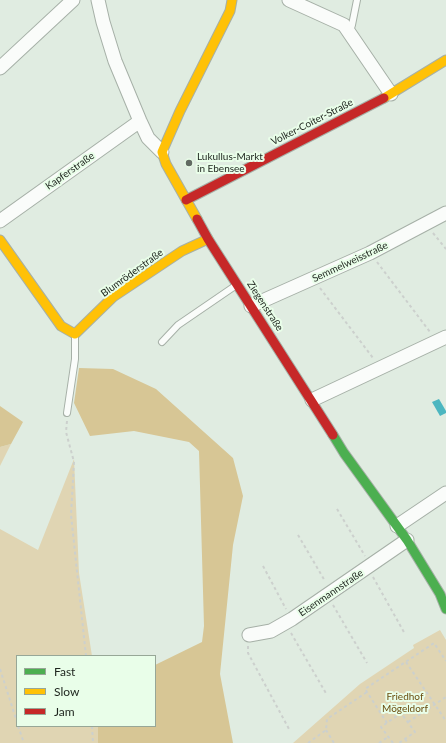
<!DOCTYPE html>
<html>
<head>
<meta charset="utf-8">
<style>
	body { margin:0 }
	#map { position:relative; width:446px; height:743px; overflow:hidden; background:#e0ece1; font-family:Lato,sans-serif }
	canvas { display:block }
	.legend { position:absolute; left:16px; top:655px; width:140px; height:72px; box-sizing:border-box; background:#e9fee9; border:1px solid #97a797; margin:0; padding:5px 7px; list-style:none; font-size:12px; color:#1d241d }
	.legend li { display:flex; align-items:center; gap:8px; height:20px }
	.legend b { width:20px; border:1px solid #97a797 }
</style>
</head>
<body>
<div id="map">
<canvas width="446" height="743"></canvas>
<ul class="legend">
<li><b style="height:5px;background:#4caf50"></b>Fast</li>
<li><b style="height:5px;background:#ffc107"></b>Slow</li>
<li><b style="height:5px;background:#c62828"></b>Jam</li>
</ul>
</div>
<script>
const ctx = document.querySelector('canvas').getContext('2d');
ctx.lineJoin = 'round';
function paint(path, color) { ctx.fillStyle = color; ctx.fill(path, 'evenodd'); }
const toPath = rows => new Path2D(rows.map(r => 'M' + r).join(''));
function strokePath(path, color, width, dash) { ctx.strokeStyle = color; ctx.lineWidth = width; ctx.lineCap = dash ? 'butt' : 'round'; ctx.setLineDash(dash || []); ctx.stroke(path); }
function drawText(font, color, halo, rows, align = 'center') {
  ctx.font = font + ' Lato,sans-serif'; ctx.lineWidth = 4; ctx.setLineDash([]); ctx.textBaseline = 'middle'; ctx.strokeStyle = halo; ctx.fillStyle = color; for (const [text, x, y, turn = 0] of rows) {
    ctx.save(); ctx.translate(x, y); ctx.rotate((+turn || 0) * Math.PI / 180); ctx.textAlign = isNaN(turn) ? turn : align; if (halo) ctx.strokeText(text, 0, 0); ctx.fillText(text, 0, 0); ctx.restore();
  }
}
const green = toPath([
	[11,444,0,466,0,447],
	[74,459,79,573,92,656,17,656,17,726,110,726,115,743,0,743,0,529,38,550],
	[440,630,446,640,446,743,293,743,360,684,414,648,413,645]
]);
const forest = toPath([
	[79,368,113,369,156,389,233,458,243,496,233,545,220,674,233,743,98,743,98,726,155,726,155,665,202,642,204,626,199,451,189,442,134,431,90,436,74,403],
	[0,406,23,422,11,444,0,447]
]);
const water = toPath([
	[439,399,446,411,446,413,440,416,432,402]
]);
const path = toPath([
	[433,233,446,249],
	[377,262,430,332],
	[320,288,373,358],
	[67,421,66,432,74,462,71,515,86,656],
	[337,509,365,556],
	[298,535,325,581],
	[263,566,286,609],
	[373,577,405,634],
	[333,605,367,663],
	[291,633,327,695],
	[248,646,248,653,289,729],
	[406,662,446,721],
	[0,669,17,722],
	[408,722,446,697],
	[387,723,365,689,434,643,446,661],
	[18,726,24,743],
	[92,726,93,743],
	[326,730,334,743],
	[405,739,408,743],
	[308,743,326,730,327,719,367,692],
	[379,743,388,737],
	[393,743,381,727,401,713,415,732,399,743]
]);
const lane = toPath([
	[350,31,352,25,357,0],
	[162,342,178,325,235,286],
	[67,413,75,359,75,335]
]);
const street = toPath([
	[98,0,103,22,115,61,140,121,148,138,162,152],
	[289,0,344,25,391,94],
	[0,68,73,0],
	[0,221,140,121],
	[251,306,370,253,446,213],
	[312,400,446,337],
	[397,526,446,493],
	[249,635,271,631,292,619,407,540]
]);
const fast = toPath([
	[333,435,344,453,407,540,440,594,446,609]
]);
const slow = toPath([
	[384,98,446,60],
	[197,219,166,164,162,152,180,111,230,11,232,0],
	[0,240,61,326,75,334,113,297,182,251,208,239]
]);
const jam = toPath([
	[186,200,384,98],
	[197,219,208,239,333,435]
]);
const markers = [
	[189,163,4,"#616a62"]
];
const streetNames = [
	["Volker-Coiter-Straße",312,122,-27],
	["Kapferstraße",70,171,-35],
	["Semmelweisstraße",350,262,-25],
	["Blumröderstraße",132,273,-36],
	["Ziegenstraße",265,306,57],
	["Eisenmannstraße",331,593,-34]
];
const poiNames = [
	["Lukullus-Markt",197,157],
	["in Ebensee",197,169]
];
const parkNames = [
	["Friedhof",405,697],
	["Mögeldorf",405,709]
];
paint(green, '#e0d5b3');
paint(forest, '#d7c695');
paint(water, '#4cb6c0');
strokePath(lane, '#a6b0a7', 8);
strokePath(street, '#a6b0a7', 15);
strokePath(fast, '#a6b0a7', 11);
strokePath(slow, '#a6b0a7', 11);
strokePath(jam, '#a6b0a7', 11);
strokePath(path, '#ccd0cd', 2, [3, 3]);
strokePath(lane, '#fafcfa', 6);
strokePath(street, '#fafcfa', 13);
strokePath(fast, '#4caf50', 9);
strokePath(slow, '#ffc107', 9);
strokePath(jam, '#c62828', 9);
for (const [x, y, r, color] of markers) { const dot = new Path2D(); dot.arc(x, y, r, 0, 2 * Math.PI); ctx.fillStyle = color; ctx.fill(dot); strokePath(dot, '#e9fee9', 1.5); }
drawText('10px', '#1d241d', '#e9fee9', streetNames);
drawText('10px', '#1d241d', '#e9fee9', poiNames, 'left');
drawText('10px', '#6a4e0f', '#e9fee9', parkNames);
</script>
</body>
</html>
